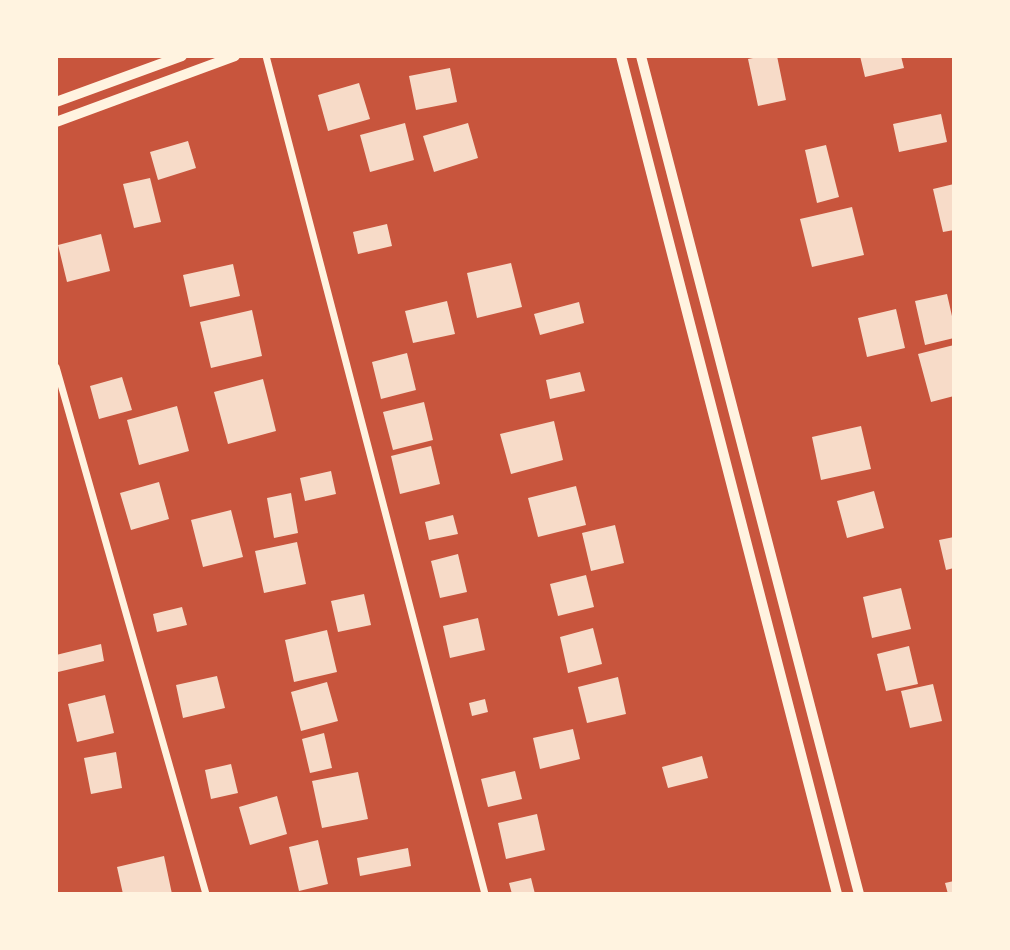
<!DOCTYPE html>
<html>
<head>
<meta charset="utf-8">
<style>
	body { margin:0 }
	#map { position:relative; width:1010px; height:950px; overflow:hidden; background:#c8553d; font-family:"Exo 2",sans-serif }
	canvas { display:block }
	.frame { position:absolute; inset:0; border:58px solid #fff3e0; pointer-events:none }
</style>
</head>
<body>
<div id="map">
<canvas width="1010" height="950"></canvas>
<div class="frame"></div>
</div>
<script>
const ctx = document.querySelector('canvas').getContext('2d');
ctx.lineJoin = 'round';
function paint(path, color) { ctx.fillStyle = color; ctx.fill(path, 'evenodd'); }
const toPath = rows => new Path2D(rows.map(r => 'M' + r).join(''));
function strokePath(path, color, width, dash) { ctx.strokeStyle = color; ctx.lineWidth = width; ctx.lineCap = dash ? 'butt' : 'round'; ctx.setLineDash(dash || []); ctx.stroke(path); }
const building = toPath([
	[763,56,777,56,786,100,758,106,748,59],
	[860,56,901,56,904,68,865,77],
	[450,68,457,102,416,110,409,76],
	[359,83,370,119,328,131,318,95],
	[941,114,947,142,899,152,893,124],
	[405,123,414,160,370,172,360,135],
	[468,123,478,158,434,172,423,136],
	[188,141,196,168,158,180,150,152],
	[826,145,839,197,817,203,805,150],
	[150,178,161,222,134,228,123,184],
	[954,184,954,230,943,232,933,189],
	[852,207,864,255,812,267,800,219],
	[387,224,392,246,358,254,353,232],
	[101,234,110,271,67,282,58,245],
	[511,263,522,307,477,318,467,273],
	[233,264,240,296,190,307,183,275],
	[947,294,954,325,954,338,925,345,915,301],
	[447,301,455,334,413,343,405,311],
	[579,302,584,323,540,335,534,314],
	[896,309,905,348,867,357,858,318],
	[252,310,262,356,211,368,200,322],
	[954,345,954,396,931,402,918,354],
	[407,353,416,390,381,399,372,362],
	[580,372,585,391,550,399,546,380],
	[122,377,132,410,99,419,90,386],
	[263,379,276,431,228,444,214,392],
	[424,402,433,440,393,450,383,412],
	[177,406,189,451,139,465,127,420],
	[554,421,563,460,511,474,500,434],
	[861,426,871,469,821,480,812,437],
	[431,446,440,484,400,494,391,456],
	[331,471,336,494,305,501,300,478],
	[159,482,169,519,131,530,120,493],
	[576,486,586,525,538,537,528,498],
	[874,491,884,528,847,538,837,501],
	[291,493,298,533,274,538,267,498],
	[231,510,243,557,203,567,191,520],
	[453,515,458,534,429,540,425,522],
	[615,525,624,563,591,571,582,533],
	[954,537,954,568,946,570,939,540],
	[297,542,306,584,264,593,255,551],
	[458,554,467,592,440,598,431,561],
	[586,575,594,607,558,616,550,584],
	[901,588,911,629,872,638,863,597],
	[364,594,371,625,338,632,331,601],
	[182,607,187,625,157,632,153,614],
	[478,618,485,650,450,658,443,626],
	[593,628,602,664,568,673,560,637],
	[327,630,337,672,294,682,285,640],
	[101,644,104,661,58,672,56,655],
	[909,646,918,684,886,691,877,654],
	[217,676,225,708,183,718,176,685],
	[618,677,626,714,587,723,578,687],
	[327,682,338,721,301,731,291,692],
	[933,684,942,721,910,728,901,691],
	[105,695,114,733,77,742,68,704],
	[485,699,488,712,472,716,469,703],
	[573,729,580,759,540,769,533,738],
	[324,733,332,768,310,773,302,739],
	[116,752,122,788,91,794,84,758],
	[702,756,708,778,668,788,662,767],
	[231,764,238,793,211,799,205,770],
	[515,771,522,799,488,807,481,779],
	[358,772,368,819,322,828,312,781],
	[277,796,287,834,250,845,239,807],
	[537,814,545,850,506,859,498,823],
	[318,840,328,884,299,891,289,847],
	[408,848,411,866,360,876,357,858],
	[164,856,172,894,123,894,117,867],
	[531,878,535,894,512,894,509,883],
	[954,881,954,894,948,894,945,883]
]);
const minor = toPath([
	[266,56,485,894],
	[56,367,206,894]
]);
const tertiary = toPath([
	[621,56,837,894],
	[641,56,859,894],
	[56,102,182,56],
	[56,122,235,56]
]);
paint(building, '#f7dbc8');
strokePath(minor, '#fff3e0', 7);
strokePath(tertiary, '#fff3e0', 10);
</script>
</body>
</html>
